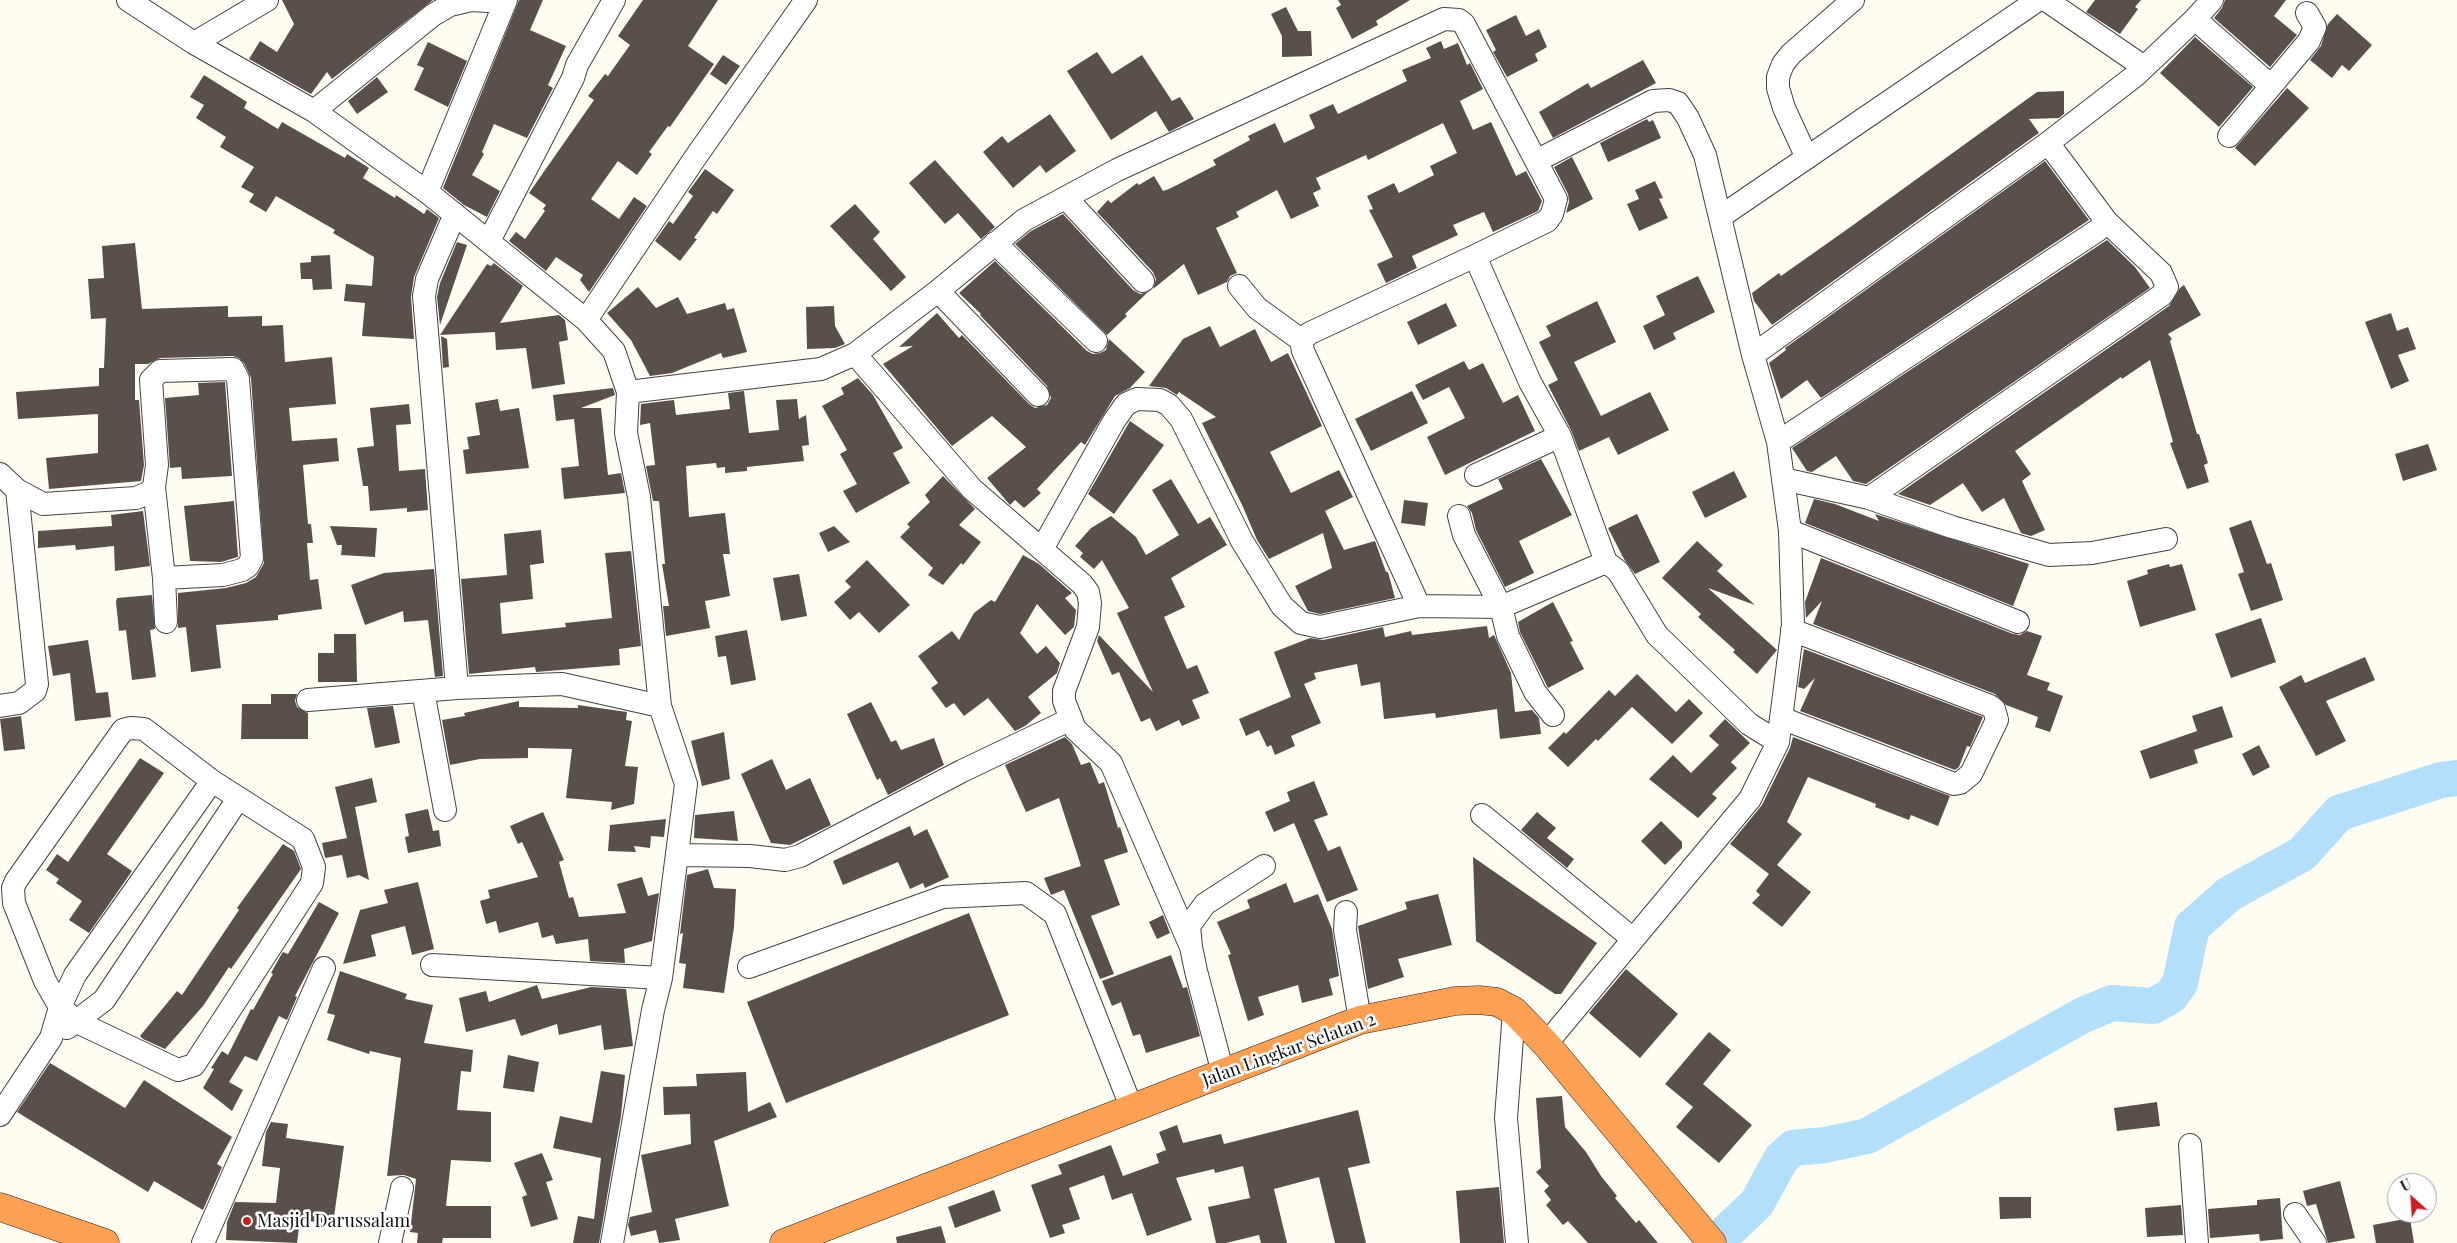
<!DOCTYPE html>
<html>
<head>
<meta charset="utf-8">
<style>
	body { margin:0 }
	#map { position:relative; width:2457px; height:1243px; overflow:hidden; background:#fffcf2; font-family:"Playfair Display",serif }
	canvas { display:block }
	.north { position:absolute; left:2387px; top:1173px; width:50px; height:50px; box-sizing:border-box; background:#fff; border:1px solid #9f9f9f; border-radius:50%; rotate:334deg; font-size:14px; font-weight:700; line-height:20px; text-align:center; color:#0f0f0f }
	.north::after { content:''; display:block; margin:auto; width:18px; height:22px; background:#c91e25; clip-path:polygon(50% 0,100% 100%,50% 72%,0 100%) }
</style>
</head>
<body>
<div id="map">
<canvas width="2457" height="1243"></canvas>
<div class="north">U</div>
</div>
<script>
const ctx = document.querySelector('canvas').getContext('2d');
ctx.lineJoin = 'round';
const toPath = rows => new Path2D(rows.map(r => 'M' + r).join(''));
function strokePath(path, color, width, dash) { ctx.strokeStyle = color; ctx.lineWidth = width; ctx.lineCap = dash ? 'butt' : 'round'; ctx.setLineDash(dash || []); ctx.stroke(path); }
function paint(path, color) { ctx.fillStyle = color; ctx.fill(path, 'evenodd'); }
function drawText(font, color, halo, rows, align = 'center') {
  ctx.font = font + ' "Playfair Display",serif'; ctx.lineWidth = 5; ctx.setLineDash([]); ctx.textBaseline = 'middle'; ctx.strokeStyle = halo; ctx.fillStyle = color; for (const [text, x, y, turn = 0] of rows) {
    ctx.save(); ctx.translate(x, y); ctx.rotate((+turn || 0) * Math.PI / 180); ctx.textAlign = isNaN(turn) ? turn : align; if (halo) ctx.strokeText(text, 0, 0); ctx.fillText(text, 0, 0); ctx.restore();
  }
}
const river = toPath([
	[1715,1243,1757,1203,1781,1159,1793,1148,1825,1145,1867,1136,2083,1015,2112,1003,2153,1006,2171,996,2180,983,2192,927,2229,894,2302,854,2339,813,2441,780,2457,778]
]);
const building = toPath([
	[282,0,433,0,332,79,327,72,311,94,249,59,260,41,277,52,294,24],
	[519,0,543,0,530,30,566,46,548,85,553,88,527,138,494,124,482,152,484,154,472,175,500,191,487,217,464,205,443,188],
	[643,0,718,0,688,46,714,64,670,127,668,126,649,152,652,154,637,175,618,161,591,199,619,219,634,197,647,206,589,292,580,280,583,275,556,257,546,271,509,241,516,232,525,239,545,211,543,209,546,205,529,193,594,100,588,96,605,74,608,76,630,45,618,36],
	[1338,0,1410,0,1376,21,1378,25,1352,39,1336,8,1341,5],
	[2095,0,2141,0,2135,7,2138,9,2120,34,2086,12],
	[2225,0,2286,0,2274,16,2297,35,2270,67,2214,18,2222,8],
	[1286,7,1298,31,1311,31,1312,56,1282,57,1282,36,1271,14],
	[2337,14,2372,45,2349,71,2342,65,2332,78,2310,60,2321,46,2328,24],
	[1516,15,1526,36,1539,29,1547,47,1535,54,1538,61,1507,77,1493,52,1496,50,1486,30],
	[2195,37,2253,87,2219,127,2160,73],
	[1441,41,1444,49,1458,43,1467,65,1470,63,1483,89,1460,101,1473,130,1491,122,1516,176,1526,171,1542,201,1538,211,1493,232,1484,212,1453,225,1458,235,1412,256,1417,268,1386,283,1377,264,1393,257,1369,210,1373,209,1367,196,1394,183,1399,193,1434,175,1430,166,1457,153,1443,123,1368,160,1366,155,1316,178,1321,189,1313,193,1319,206,1291,219,1277,190,1236,212,1239,217,1216,228,1237,273,1230,276,1227,282,1198,295,1184,264,1153,289,1156,279,1153,272,1097,212,1108,200,1111,203,1137,183,1139,185,1154,176,1163,191,1169,189,1216,165,1213,160,1250,140,1248,136,1275,123,1284,143,1315,128,1309,115,1333,104,1338,114,1407,81,1402,70,1431,58,1426,48],
	[428,42,467,61,448,107,414,90,424,68,417,65],
	[1097,52,1112,74,1142,55,1172,101,1180,97,1194,119,1169,132,1156,111,1111,140,1067,71],
	[723,55,740,66,726,85,710,74],
	[1643,60,1656,83,1553,138,1539,112,1588,83,1591,88],
	[204,75,247,102,244,108,278,129,282,122,345,158,347,154,369,168,363,178,395,198,396,195,424,214,427,209,439,218,414,277,411,297,414,339,362,336,365,303,344,301,346,284,372,286,374,257,333,233,335,230,276,196,266,212,249,202,254,194,241,187,254,167,220,147,226,137,196,118,204,105,190,97],
	[377,77,388,92,357,114,348,101],
	[2287,88,2309,108,2255,166,2235,148],
	[2064,91,2064,114,2059,118,2029,119,2039,133,2036,135,1772,325,1754,301,1752,293,1779,273,1781,276,1849,228,2037,92],
	[1050,114,1076,151,1046,173,1040,165,1013,188,983,152,1002,136,1008,143],
	[1647,119,1649,122,1653,120,1661,138,1608,162,1600,143],
	[1572,157,1593,199,1566,213,1569,202,1568,194,1554,167],
	[935,160,995,227,981,239,958,213,945,224,909,183],
	[2045,161,2089,220,1821,398,1807,380,1781,399,1769,363,1786,350,1785,348],
	[705,169,734,190,717,214,713,211,694,238,697,239,680,261,655,241,669,221,673,224,693,196,688,192],
	[1655,181,1663,198,1659,199,1668,218,1639,231,1627,204,1639,199,1635,190],
	[855,204,880,232,873,239,906,277,891,291,830,226],
	[1063,214,1133,290,1140,294,1148,292,1125,314,1127,316,1107,335,1015,244,1031,231],
	[2107,240,2135,267,2150,288,1866,484,1853,481,1836,456,1812,472,1807,471,1792,448],
	[457,242,467,245,440,325,437,297,440,283],
	[135,243,142,309,228,306,228,317,262,316,262,326,283,325,285,362,332,357,336,404,289,408,292,441,337,438,339,461,303,465,308,524,311,524,313,543,307,543,310,580,318,579,322,609,278,615,278,620,216,625,221,668,191,672,186,627,178,628,178,593,226,588,246,583,256,577,264,563,251,378,244,363,239,358,233,356,160,358,148,364,135,364,135,400,139,400,144,465,141,481,49,489,46,458,98,453,98,414,18,419,16,392,99,386,99,368,104,368,106,318,91,319,88,279,104,278,102,246],
	[330,255,332,289,313,290,312,279,301,279,300,263,311,262,311,256],
	[995,261,1087,351,1093,354,1100,353,1106,350,1109,339,1145,372,1130,388,1115,396,1085,445,1081,442,1037,489,1041,493,1024,508,1015,500,1010,505,987,478,1026,447,992,416,952,446,883,364,913,346,899,347,937,313,959,338,962,335,1029,404,1035,408,1047,405,1051,398,1047,386,980,315,981,314,959,293],
	[494,263,523,286,500,323,559,315,565,320,568,340,559,342,565,384,532,389,526,348,496,350,495,332,440,335,487,264,491,266],
	[1698,276,1715,312,1673,333,1676,339,1654,350,1643,326,1665,315,1656,296],
	[2184,285,2201,315,2168,334,2172,339,2170,341,2197,434,2199,434,2208,463,2204,465,2209,482,2187,489,2170,443,2173,442,2150,360,2122,379,2121,377,2015,451,2031,474,2022,481,2045,530,2031,536,2021,533,2004,498,1982,512,1963,483,1930,505,1898,494,2169,306,2180,288],
	[638,287,656,308,678,297,687,314,725,303,727,310,734,308,747,352,723,358,721,353,672,373,650,376,631,340,607,313],
	[1597,301,1616,342,1574,362,1601,416,1650,392,1669,430,1618,455,1609,437,1579,451,1571,430,1548,385,1558,380,1539,342,1551,336,1546,326],
	[1446,303,1457,326,1418,345,1407,322],
	[834,306,835,326,845,344,835,348,807,349,806,307],
	[2391,313,2397,331,2408,327,2416,349,2398,355,2409,381,2391,389,2365,322],
	[1210,326,1220,347,1255,329,1271,362,1288,353,1322,426,1270,452,1291,493,1339,470,1353,497,1325,511,1344,550,1375,541,1386,572,1388,572,1395,598,1320,614,1308,611,1295,586,1332,568,1323,533,1269,559,1257,540,1243,507,1202,423,1216,417,1179,392,1177,395,1166,388,1149,386,1183,339],
	[441,336,447,339,449,367,443,368],
	[1464,361,1469,370,1483,363,1503,403,1518,395,1535,431,1445,475,1427,437,1465,418,1449,387,1423,400,1415,385],
	[858,378,873,395,903,448,893,453,910,483,856,513,843,491,857,484,840,454,847,450,822,406,844,394,841,388],
	[225,382,232,476,182,479,181,467,170,468,165,398,199,395,198,383],
	[613,388,615,395,581,408,601,408,608,475,621,473,625,493,564,499,561,468,579,466,574,419,556,421,553,395],
	[744,391,749,433,779,430,776,400,797,399,799,419,806,415,809,445,802,446,804,461,747,467,747,471,725,473,725,467,717,468,716,463,686,466,689,517,725,513,730,554,723,554,730,596,705,601,710,628,666,636,663,606,669,606,662,564,665,564,659,501,653,501,646,466,655,465,650,423,640,425,641,404,674,400,676,415,730,409,728,393],
	[1412,391,1428,423,1371,451,1355,419],
	[498,399,500,411,519,408,529,468,466,474,463,450,469,449,467,437,480,435,475,403],
	[409,404,411,424,396,425,399,471,425,469,428,510,407,512,407,508,370,511,368,486,363,486,357,448,374,446,370,408],
	[1130,421,1164,445,1114,514,1088,494],
	[2428,444,2437,470,2403,481,2395,454],
	[1541,459,1572,515,1519,541,1534,573,1505,587,1476,530,1472,513,1467,506,1503,489,1498,479],
	[1734,471,1747,497,1705,518,1692,492],
	[943,476,975,509,959,525,981,542,963,565,961,563,943,585,928,575,933,568,900,537,910,527,907,524,930,502,925,495],
	[1171,479,1198,524,1210,517,1227,545,1171,578,1185,607,1164,617,1187,669,1197,665,1209,693,1192,700,1200,718,1182,726,1179,720,1156,731,1150,718,1141,722,1119,672,1112,675,1097,641,1099,635,1153,692,1117,613,1129,608,1102,560,1094,569,1080,557,1083,553,1075,546,1091,528,1111,516,1136,537,1146,555,1179,535,1152,490],
	[1814,499,1835,504,1879,521,1875,514,2029,564,2013,606,1805,523],
	[1404,500,1428,503,1425,526,1401,523],
	[234,501,238,557,221,562,190,561,184,506],
	[143,511,150,566,115,571,114,546,76,550,75,545,38,548,38,531,112,526,111,515],
	[1637,514,1660,562,1635,574,1624,559,1608,528],
	[2251,520,2267,564,2271,563,2283,600,2251,611,2238,574,2244,572,2229,528],
	[330,526,377,528,375,557,341,555,342,545,337,545],
	[834,526,850,542,828,552,819,533],
	[541,530,544,563,530,565,533,599,500,603,502,634,566,627,565,623,612,618,605,553,631,551,641,646,619,649,620,665,536,672,535,667,469,674,461,579,507,575,504,534],
	[1697,541,1723,565,1717,571,1755,605,1708,588,1777,650,1757,674,1733,652,1735,650,1698,617,1701,614,1662,578],
	[1023,555,1039,564,1072,593,1065,598,1076,610,1074,627,1065,635,1037,604,1020,633,1037,654,1046,646,1060,663,1057,673,1028,697,1041,713,1025,726,1015,731,988,698,964,716,954,703,946,708,931,688,938,683,918,656,952,631,959,640,974,613,991,600,995,602],
	[1821,558,2013,634,2020,635,2027,631,2042,636,2027,675,2050,683,2047,690,2063,696,2050,732,2035,727,2038,717,2006,705,1995,694,1813,624,1822,601,1806,618,1805,602],
	[867,560,910,605,879,633,859,612,850,620,834,602,851,587,845,581],
	[2169,564,2170,567,2182,564,2196,610,2140,627,2127,581,2148,574,2147,570],
	[434,569,443,676,435,677,428,620,404,622,403,611,365,625,351,585,384,573],
	[799,574,807,616,781,621,773,578],
	[152,595,155,629,150,630,156,677,132,680,126,630,119,631,116,602,117,598],
	[1553,602,1573,641,1570,642,1584,669,1548,688,1520,632,1518,622],
	[2261,618,2276,662,2231,678,2215,634],
	[1487,626,1489,638,1494,635,1511,673,1515,712,1532,710,1539,718,1541,734,1500,739,1497,709,1436,718,1435,713,1384,719,1380,682,1361,686,1357,664,1314,673,1316,679,1304,684,1321,723,1291,736,1295,746,1275,755,1271,745,1267,747,1259,730,1246,736,1239,719,1291,697,1274,652,1310,638,1323,640,1383,627,1385,637,1411,631,1412,635],
	[747,630,756,680,731,685,726,656,718,657,715,636],
	[334,634,356,634,357,682,318,682,318,653,334,653],
	[88,640,96,693,108,692,111,717,75,721,70,673,53,676,48,646],
	[1804,649,1983,717,1970,747,1967,746,1959,767,1955,770,1800,711,1815,678,1804,689,1798,687],
	[2365,657,2375,680,2326,701,2346,741,2316,756,2279,687,2301,675,2305,683],
	[1637,674,1676,712,1689,699,1703,713,1672,744,1632,707,1598,741,1596,739,1568,767,1548,748,1564,732,1566,734,1609,690,1615,696],
	[271,694,297,694,295,701,297,707,308,713,308,739,241,739,242,704,271,704],
	[519,701,519,707,578,708,578,705,627,712,626,720,632,721,625,766,638,767,634,804,611,810,612,802,566,798,572,749,528,748,528,758,480,759,450,765,442,720,465,716,464,713],
	[871,702,891,742,896,740,901,750,934,738,944,765,888,795,880,778,877,780,847,714],
	[393,706,400,743,375,748,367,708],
	[2222,706,2233,737,2194,750,2198,763,2150,779,2140,751,2197,731,2192,716],
	[21,716,25,749,4,751,0,719],
	[1725,719,1750,743,1731,762,1737,768,1712,794,1717,798,1698,818,1649,779,1673,755,1691,773,1719,745,1709,736],
	[724,732,730,779,702,786,691,741],
	[1065,737,1072,744,1081,765,1090,762,1099,784,1104,782,1118,828,1120,827,1128,852,1104,860,1120,905,1091,916,1114,974,1100,979,1064,890,1051,895,1044,878,1081,866,1059,798,1026,812,1005,765],
	[1793,737,1950,796,1938,826,1911,815,1909,820,1875,807,1876,804,1808,777,1787,822,1802,834,1777,865,1811,892,1782,927,1752,903,1760,895,1756,891,1769,874,1730,844,1762,805,1790,748],
	[2259,745,2270,767,2253,776,2242,754],
	[140,758,164,773,107,854,132,871,89,933,69,920,82,901,56,883,59,879,46,870,57,854,68,862],
	[772,759,786,790,810,778,831,825,790,845,771,843,741,774],
	[372,778,377,802,355,807,369,880,359,875,347,878,342,855,325,858,322,843,347,838,335,787],
	[1314,781,1328,815,1314,820,1328,851,1340,846,1358,890,1327,902,1294,823,1274,832,1265,812,1290,801,1287,792],
	[428,809,433,831,439,830,441,846,408,853,405,837,409,836,405,814],
	[734,811,738,841,694,838,695,815],
	[543,812,564,860,559,862,569,898,573,897,579,917,626,913,617,884,642,877,648,896,659,893,652,941,624,949,625,963,590,961,588,939,556,944,553,935,542,938,538,922,499,933,496,921,486,924,480,901,490,898,488,890,538,877,522,842,518,844,510,826],
	[1537,812,1556,828,1547,838,1574,859,1567,868,1521,830],
	[666,819,664,837,651,836,650,848,634,846,636,852,608,851,610,825],
	[1661,821,1682,842,1682,848,1665,865,1641,841],
	[910,826,914,836,927,829,949,877,925,888,923,883,910,889,898,862,843,885,833,861],
	[283,844,294,851,301,869,231,969,229,967,203,1006,165,1049,143,1039,140,1036,177,991,182,995,239,910,237,908],
	[1473,857,1597,943,1561,994,1555,994,1476,941],
	[708,869,714,888,736,889,734,927,724,993,683,988,686,964,679,963,683,933,680,934,687,875],
	[418,882,434,949,412,955,405,926,371,935,376,956,343,964,360,910,388,903,384,890],
	[1286,883,1294,903,1318,894,1332,929,1339,976,1329,979,1333,995,1302,1003,1298,985,1258,997,1264,1015,1248,1021,1228,955,1231,954,1217,922,1250,908,1247,900],
	[1438,894,1452,945,1398,959,1404,977,1368,989,1358,926,1407,909,1405,902],
	[319,902,339,913,295,996,297,997,287,1020,279,1016,257,1061,245,1056,229,1082,243,1090,232,1111,203,1088,214,1069,211,1068,222,1051,228,1055,251,1009,253,1010,273,974,271,973,281,955,283,952,288,954],
	[969,913,1009,1015,786,1103,747,1002],
	[1163,915,1170,933,1157,939,1149,922],
	[1171,955,1183,988,1187,987,1200,1036,1146,1053,1140,1034,1133,1036,1121,1002,1112,1006,1102,981],
	[1626,969,1678,1014,1640,1058,1589,1013],
	[340,971,407,994,405,999,433,1005,424,1043,473,1050,471,1072,461,1071,457,1110,491,1112,491,1162,451,1160,446,1206,491,1206,491,1238,443,1238,442,1243,417,1243,418,1233,410,1232,416,1179,404,1175,387,1176,401,1058,370,1051,369,1054,327,1040,335,1015,327,1013],
	[537,985,542,999,591,987,626,989,633,1046,604,1050,601,1025,559,1035,557,1024,521,1036,515,1019,466,1032,459,998,486,991,489,1002],
	[1709,1032,1731,1050,1703,1084,1752,1125,1719,1163,1676,1127,1693,1107,1665,1084],
	[508,1055,539,1062,534,1092,503,1088],
	[50,1063,125,1108,144,1080,232,1137,217,1164,222,1167,203,1210,154,1181,148,1192,17,1112],
	[601,1071,625,1075,621,1116,599,1243,573,1243,578,1216,594,1219,601,1158,553,1148,560,1116,592,1123],
	[746,1072,748,1112,770,1102,777,1117,714,1141,729,1206,675,1219,680,1240,659,1243,656,1230,631,1236,628,1225,630,1217,652,1212,641,1155,691,1144,690,1114,664,1115,663,1087,697,1086,696,1074],
	[1562,1096,1565,1127,1586,1152,1601,1176,1617,1196,1615,1198,1636,1223,1639,1220,1658,1243,1588,1243,1568,1221,1563,1225,1546,1205,1551,1200,1544,1191,1549,1186,1536,1172,1541,1168,1536,1098],
	[2157,1102,2160,1126,2117,1131,2114,1108],
	[1358,1110,1370,1163,1348,1168,1366,1243,1335,1243,1319,1177,1274,1189,1287,1243,1261,1243,1259,1235,1226,1243,1216,1243,1208,1207,1250,1198,1243,1166,1215,1173,1214,1169,1176,1178,1192,1220,1147,1236,1132,1193,1112,1200,1104,1175,1069,1188,1080,1219,1062,1225,1065,1233,1050,1238,1031,1185,1062,1174,1058,1165,1111,1145,1123,1176,1159,1163,1156,1154,1166,1150,1159,1132,1177,1125,1183,1143,1221,1134,1224,1144],
	[271,1122,288,1124,286,1138,344,1146,333,1224,300,1220,297,1243,226,1240,227,1222,235,1202,276,1203,280,1168,262,1166,266,1132],
	[542,1153,553,1180,546,1182,558,1219,531,1227,522,1197,527,1195,514,1163],
	[2340,1181,2355,1238,2328,1243,2316,1204,2307,1206,2303,1191],
	[1499,1187,1504,1243,1460,1243,1456,1191],
	[994,1190,1001,1211,955,1228,948,1207],
	[1999,1197,2031,1197,2031,1218,2000,1219],
	[2280,1198,2283,1239,2260,1241,2259,1234,2210,1238,2208,1209,2257,1205,2257,1200],
	[2181,1205,2183,1235,2147,1237,2145,1208],
	[2410,1218,2414,1243,2376,1243,2373,1225],
	[941,1226,946,1243,897,1243,896,1237]
]);
const minor = toPath([
	[128,0,194,43,314,111,427,192,586,320,614,351,628,392,626,433,639,497,660,706,686,784,661,978,653,1010,612,1243],
	[2046,0,2144,67],
	[2195,19,2271,86],
	[194,43,267,0],
	[314,111,433,15,450,5,471,0,505,2],
	[2229,136,2309,41,2315,27,2307,13],
	[2048,143,2107,222],
	[1807,158,1784,108,1778,88,1778,77,1783,64,1791,54,1853,0],
	[1536,161,1653,101,1669,100,1678,103,1688,118,1705,155,1753,355],
	[427,192,506,0],
	[1066,198,1143,281],
	[455,214,427,279,424,296,457,688],
	[1720,217,2038,0],
	[489,241,573,78,577,65,614,0],
	[995,243,1096,341],
	[1475,256,1530,382,1560,436,1476,475],
	[1239,286,1257,308,1301,340],
	[938,291,1038,395],
	[586,320,695,158,806,0],
	[855,354,972,489,1082,584,1088,592,1090,603,1088,627,1064,691,1064,701,1075,729,1111,763,1191,947],
	[628,392,821,369,855,354,938,291,1024,220,1117,170,1444,19,1459,20,1464,24,1556,199,1552,214,1547,221,1475,256,1310,333,1301,340,1303,351,1419,606,1501,607,1606,562,1618,571,1657,635,1749,724,1778,742],
	[1560,436,1606,562],
	[1778,442,2098,230,2107,222,2161,273,2167,287,2162,295,1869,498,1783,479],
	[0,474,17,490,43,504,136,498,148,493,154,487],
	[1869,498,1952,527,2049,555,2092,553,2166,539],
	[1459,516,1464,535,1501,607,1508,636,1535,692,1553,715],
	[1790,531,2018,622],
	[1042,549,1114,421,1126,404,1137,399,1160,400,1169,405,1181,419,1242,541,1282,606,1301,623,1320,627,1419,606],
	[164,578,223,575,242,570,248,566,252,558,238,379,233,369,160,371,151,380,157,465,154,487,164,578,166,622],
	[423,691,445,810],
	[308,700,457,688,562,684,660,706],
	[0,706,19,703,35,691,37,684,17,490],
	[1781,718,1954,784,1960,783,1971,774,1997,720,1994,709,1990,706,1792,630],
	[131,728,144,729,212,781,303,839,314,867,312,883,194,1065,178,1070,77,1022,60,1007,45,981,14,903,13,888,16,881,123,730,131,728],
	[1482,815,1633,939],
	[677,855,750,856,785,860,800,856,962,771,1071,719],
	[1346,912,1345,930,1360,1020],
	[432,965,661,978],
	[749,967,943,897,1026,893,1055,914,1132,1109],
	[1514,1011,1506,1118,1517,1243],
	[67,1028,104,1000,238,799],
	[1546,1044,1750,799,1778,742,1793,625,1790,531,1778,442,1753,355,2048,143,2136,75,2195,19,2212,0],
	[1223,1073,1196,971,1191,947,1189,926,1205,904,1264,866],
	[0,1115,51,1038,60,1007,75,975,212,781],
	[2190,1145,2197,1243],
	[2295,1214,2315,1243],
	[203,1243,324,968],
	[390,1243,402,1188]
]);
const highway = toPath([
	[0,1207,105,1243],
	[784,1243,1360,1020,1455,1001,1479,1000,1497,1002,1514,1011,1546,1044,1712,1243]
]);
const markers = [
	[247,1221,5,"#c91e25"]
];
const streetNames = [
	["Jalan Lingkar Selatan 2",1289,1050,-20]
];
const poiNames = [
	["Masjid Darussalam",257,1221]
];
strokePath(river, '#b3dffa', 36);
paint(building, '#59504b');
strokePath(minor, '#424242', 24);
strokePath(highway, '#202020', 29);
strokePath(minor, '#fff', 22);
strokePath(highway, '#fca153', 28);
for (const [x, y, r, color] of markers) { const dot = new Path2D(); dot.arc(x, y, r, 0, 2 * Math.PI); ctx.fillStyle = color; ctx.fill(dot); strokePath(dot, '#fff', 2); }
drawText('18px', '#0f0f0f', '#fff', streetNames);
drawText('18px', '#0f0f0f', '#fff', poiNames, 'left');
</script>
</body>
</html>
